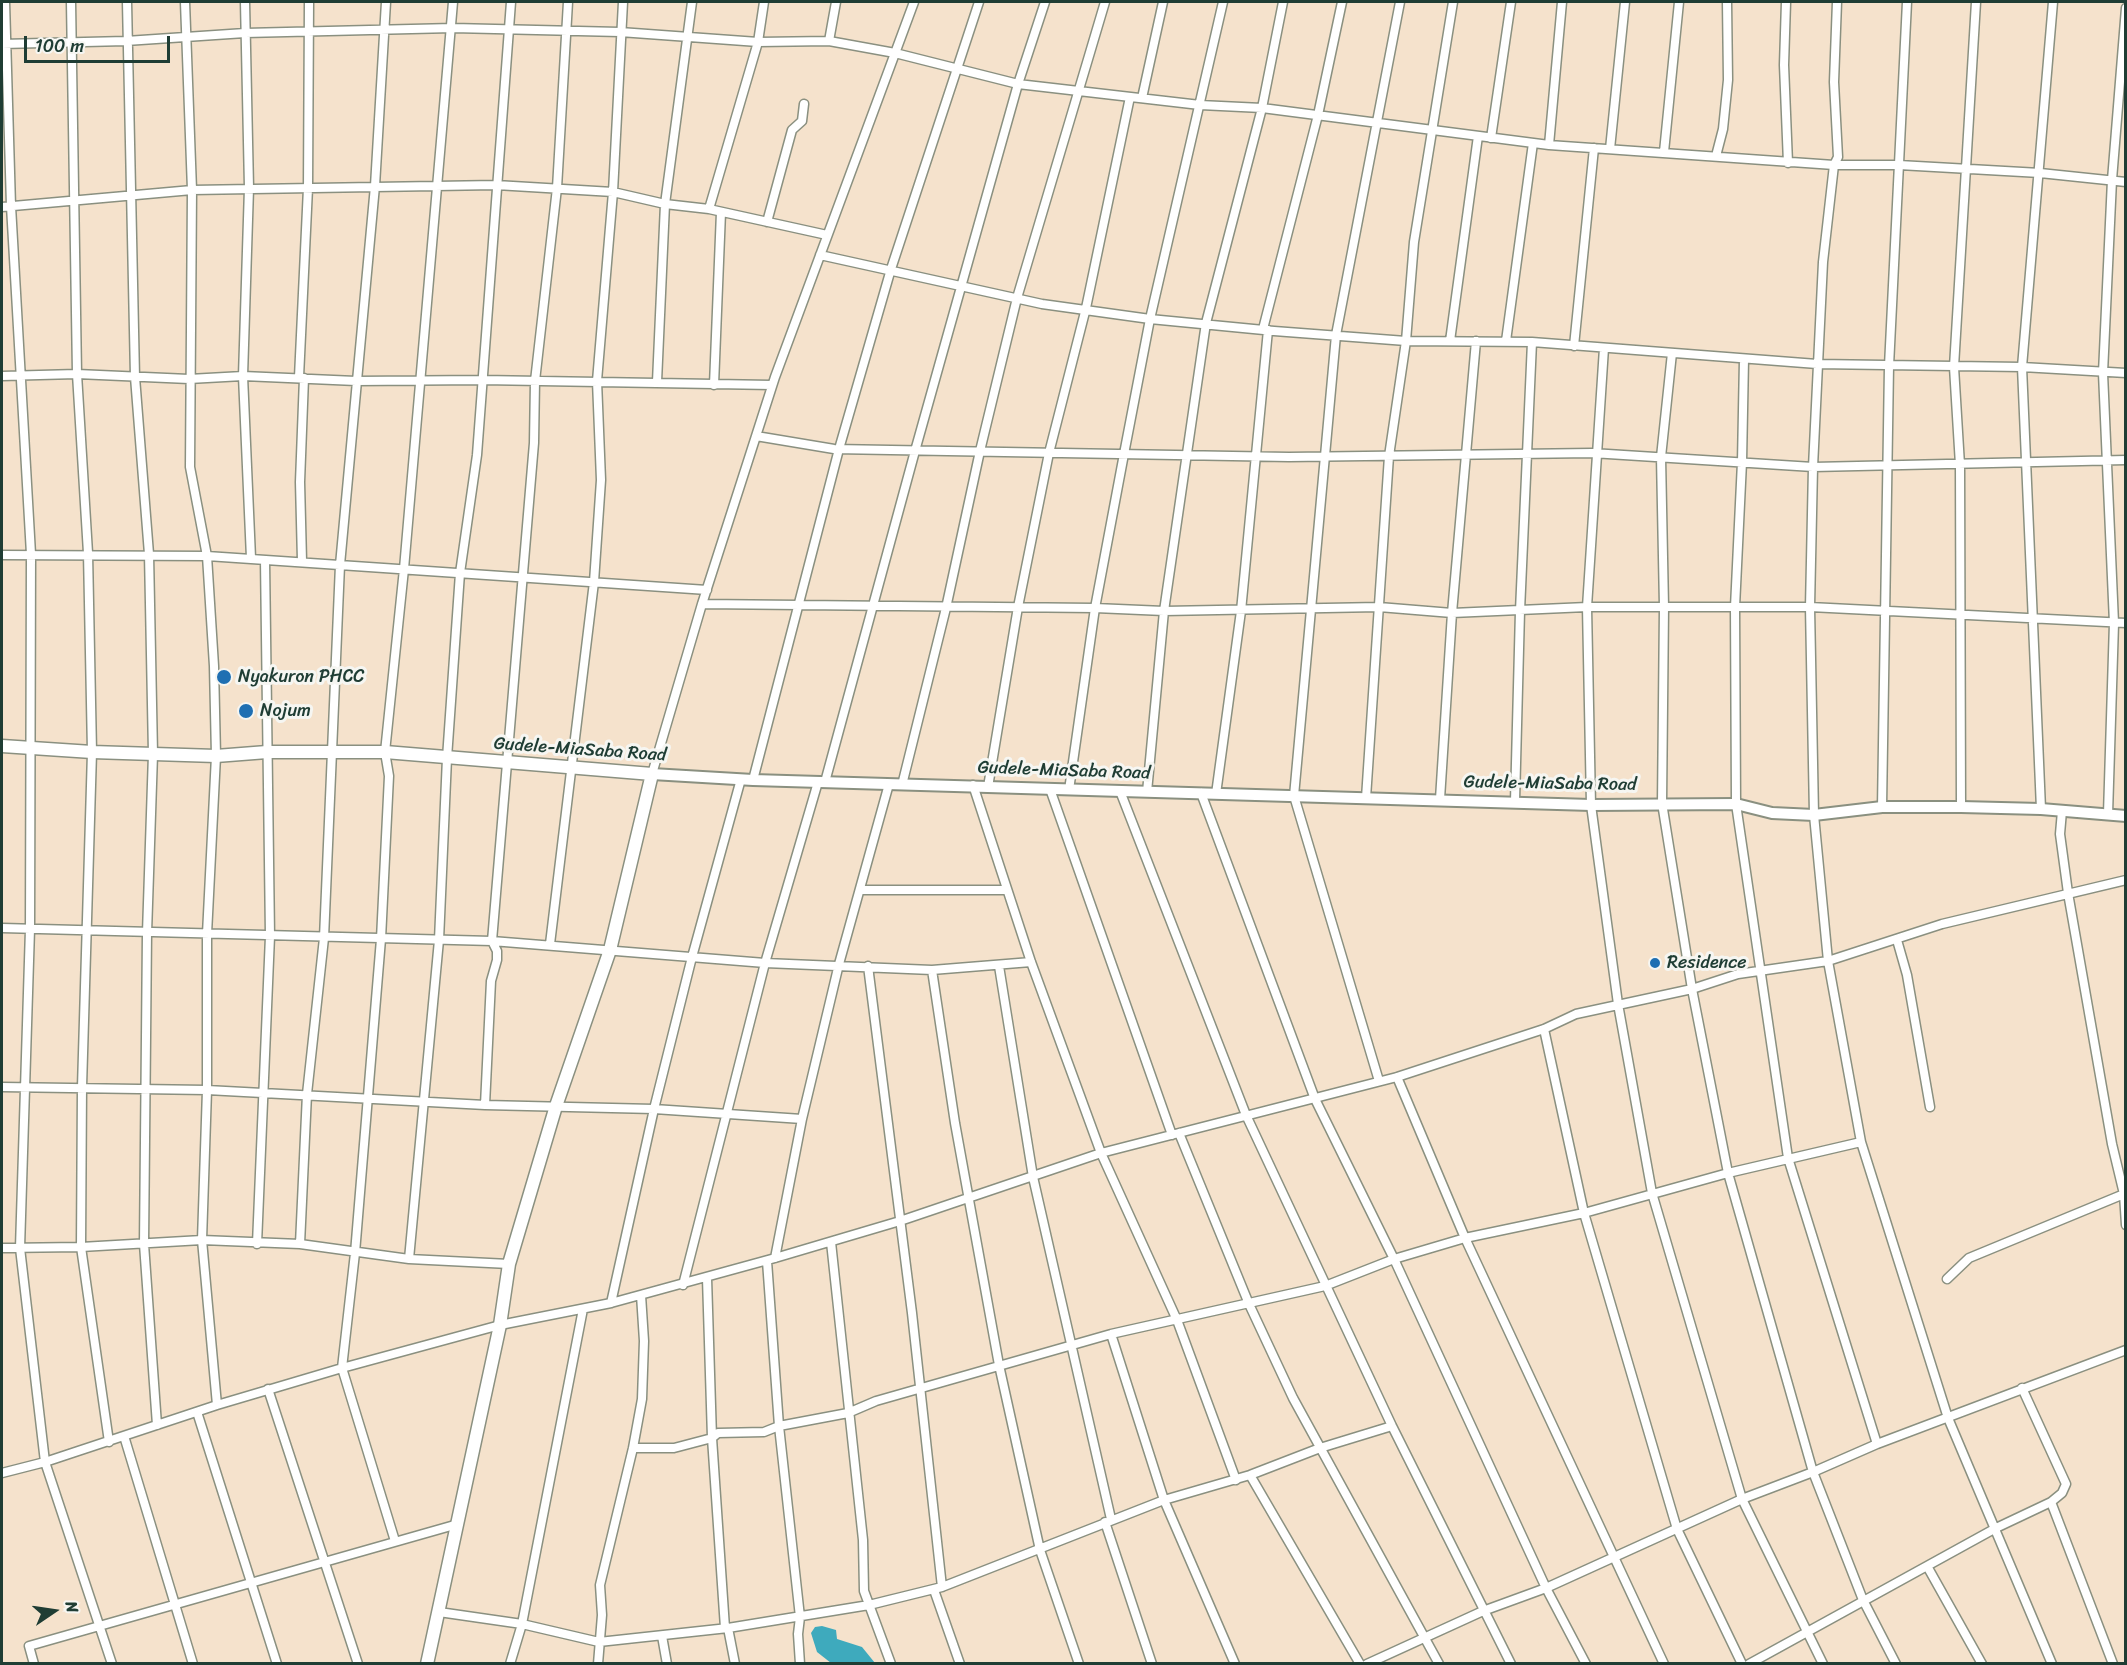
<!DOCTYPE html>
<html>
<head>
<meta charset="utf-8">
<style>
	body { margin:0 }
	#map { position:relative; width:2127px; height:1665px; overflow:hidden; background:#f5e2cc; font-family:Sriracha,sans-serif }
	canvas { display:block }
	.frame { position:absolute; inset:0; border:3px solid #1f3d34; pointer-events:none }
	.north { position:absolute; left:24px; top:1581px; width:60px; height:60px; -webkit-text-stroke:4px #f6f6f2; paint-order:stroke; rotate:77deg; font-size:16px; font-weight:700; line-height:24px; text-align:center; color:#1f3d34 }
	.north::after { content:''; display:block; margin:auto; width:21px; height:27px; background:#1f3d34; clip-path:polygon(50% 0,100% 100%,50% 72%,0 100%) }
	.scale { position:absolute; left:24px; top:36px; width:146px; height:27px; box-sizing:border-box; border:3px solid #1f3d34; border-top:0; padding-left:8px; font-size:18px; line-height:21px; white-space:nowrap; color:#1f3d34; -webkit-text-stroke:4px #f6f6f2; paint-order:stroke }
</style>
</head>
<body>
<div id="map">
<canvas width="2127" height="1665"></canvas>
<div class="frame"></div>
<div class="north">N</div>
<div class="scale">100 m</div>
</div>
<script>
const ctx = document.querySelector('canvas').getContext('2d');
ctx.lineJoin = 'round';
function paint(path, color) { ctx.fillStyle = color; ctx.fill(path, 'evenodd'); }
const toPath = rows => new Path2D(rows.map(r => 'M' + r).join(''));
function strokePath(path, color, width, dash) { ctx.strokeStyle = color; ctx.lineWidth = width; ctx.lineCap = dash ? 'butt' : 'round'; ctx.setLineDash(dash || []); ctx.stroke(path); }
function drawText(font, color, halo, rows, align = 'center') {
  ctx.font = font + ' Sriracha,sans-serif'; ctx.lineWidth = 6; ctx.setLineDash([]); ctx.textBaseline = 'middle'; ctx.strokeStyle = halo; ctx.fillStyle = color; for (const [text, x, y, turn = 0] of rows) {
    ctx.save(); ctx.translate(x, y); ctx.rotate((+turn || 0) * Math.PI / 180); ctx.textAlign = isNaN(turn) ? turn : align; if (halo) ctx.strokeText(text, 0, 0); ctx.fillText(text, 0, 0); ctx.restore();
  }
}
const water = toPath([
	[822,1626,836,1630,837,1639,862,1647,875,1663,831,1663,817,1652,811,1633,815,1627]
]);
const minor = toPath([
	[5,2,11,206,31,554,30,929,20,1248,45,1462,112,1664],
	[71,2,77,374,88,553,92,752,82,1087,81,1247,109,1442],
	[127,2,135,377,149,554,153,754,147,933,144,1244,157,1425],
	[185,2,192,190,190,467,207,556,214,666,216,756,207,934,207,1090,202,1240,217,1405],
	[245,2,249,188,243,376,251,558],
	[1786,2,1784,65,1788,163],
	[1837,2,1834,82,1838,157,1834,165,1823,262,1813,467,1810,607,1814,815,1828,961,1861,1142,1948,1418,2052,1664],
	[829,41,836,2],
	[2,44,126,41,245,33,453,28,620,32,758,42,829,41,895,53,1018,84,1200,105,1262,108,1283,2],
	[1142,98,1163,2],
	[1491,138,1511,2],
	[1549,145,1562,2],
	[1610,149,1625,2],
	[1664,152,1679,2],
	[1716,156,1723,129,1728,80,1727,2],
	[2,207,192,190,496,185,613,192,665,204,709,209,827,235],
	[709,209,758,42,764,2],
	[767,222,792,130,802,121,804,104],
	[820,255,1042,304,1150,319,1274,331,1406,341,1532,342,1817,364,2022,367,2126,373],
	[1263,329,1318,115,1342,2],
	[1450,341,1478,136],
	[1506,341,1533,143],
	[1574,346,1594,148],
	[1604,348,1587,607,1591,805,1618,1004,1652,1193,1742,1499,1823,1664],
	[1672,353,1661,457,1664,607,1662,803,1692,989,1728,1173,1813,1472,1863,1600,1896,1664],
	[1744,359,1742,462,1735,607,1736,804,1788,1158,1877,1444,2126,1350],
	[2,376,77,374,189,379,243,376,356,381,483,380,772,385],
	[299,377,308,188,309,2],
	[657,382,665,204,692,2],
	[714,385,721,212],
	[756,436,834,449,1289,457,1592,453,1813,467,2126,460],
	[2,555,207,556,707,590],
	[302,561,300,482,304,378],
	[702,604,1095,608,1164,611,1379,607,1452,613,1587,607,1810,607,2126,623],
	[652,774,702,604,775,377,914,2],
	[753,780,839,449,891,269,979,2],
	[825,782,915,451,1018,84,1045,2],
	[902,785,946,608,980,451,1017,298,1105,2],
	[973,785,1031,962,1101,1153,1177,1320,1236,1480],
	[988,787,1018,607,1049,453,1086,308,1130,97],
	[1050,789,1172,1135],
	[1069,790,1095,608,1124,454,1150,319,1223,2],
	[1120,791,1246,1115,1392,1426,1511,1664],
	[1147,792,1164,611,1206,323,1262,108,1549,145,1834,165,1899,165,2040,173,2126,182],
	[1201,793,1315,1099,1394,1259,1546,1588,1586,1664],
	[1216,794,1241,611,1268,330],
	[1366,798,1389,456,1406,341,1414,242,1453,2],
	[1440,799,1452,613,1476,341],
	[1515,801,1520,611,1532,342],
	[1882,807,1889,366,1907,2],
	[1961,807,1960,465,1954,367,1976,2],
	[2041,809,2022,367,2053,2],
	[2062,811,2060,834,2068,893,2112,1144,2124,1194,2126,1225],
	[2108,814,2114,623,2103,373,2112,180,2126,8],
	[860,890,1007,890],
	[2,928,492,941,765,963,932,970,1031,962],
	[1897,940,1907,975,1930,1107],
	[550,944,594,582,601,480,597,381,613,192,623,2],
	[868,966,912,1313,942,1587],
	[999,966,1033,1177,1111,1519],
	[932,970,955,1123,999,1365,1040,1550,1079,1664],
	[1544,1029,1584,1213,1677,1529,1742,1664],
	[1397,1077,1465,1238,1664,1664],
	[1379,1081,1294,796,1336,335,1400,2],
	[2,1087,207,1090,485,1105,654,1109,802,1119],
	[485,1105,491,981,497,960,497,951,492,941,534,443,535,381,557,188,568,2],
	[1179,1133,1249,1304,1293,1398,1439,1664],
	[831,1242,863,1540,864,1591,891,1664],
	[257,1244,270,936,265,560],
	[300,1244,307,1094,324,938,340,565,375,186,386,2],
	[2,1248,81,1247,202,1240,300,1244,409,1259,509,1264],
	[775,1258,802,1119,839,964,889,784],
	[409,1259,439,940,447,758,460,573,477,455,511,2],
	[767,1261,779,1426,800,1617,798,1634,800,1664],
	[707,1278,712,1438,725,1628],
	[1947,1279,1969,1258,2124,1194],
	[683,1285,765,963,818,782],
	[611,1303,654,1109,692,957,741,779],
	[1111,1334,1164,1500,1235,1664],
	[268,1389,358,1664],
	[197,1412,277,1664],
	[124,1436,193,1664],
	[633,1448,674,1448,712,1438,718,1433,764,1432,779,1426,848,1413,876,1401,1111,1334,1325,1286,1394,1259,1465,1238,1584,1213,1728,1173,1861,1142],
	[2,1473,45,1462,217,1405,342,1368,500,1325,611,1303,775,1258,900,1221,1101,1153,1397,1077,1544,1029,1576,1014,1692,989,1738,974,1828,961,1942,924,2126,880],
	[1250,1475,1360,1664],
	[2051,1502,2113,1664],
	[1105,1522,1152,1664],
	[395,1541,342,1368,355,1253,381,939,389,776,385,752,404,569,453,2],
	[1927,1566,1982,1664],
	[934,1590,960,1664],
	[439,1612,522,1624,599,1642,728,1628,869,1605,942,1587,1164,1500,1250,1475,1320,1448,1392,1426],
	[728,1628,735,1664],
	[662,1636,667,1664],
	[34,1664,29,1646,458,1524],
	[510,1664,522,1624,583,1309],
	[598,1664,602,1615,600,1585,633,1448,642,1399,644,1341,641,1295],
	[1367,1664,1483,1611,1546,1588,1742,1499,1813,1472,1877,1444],
	[1749,1664,1996,1528,2051,1502,2062,1493,2066,1484,2022,1388]
]);
const tertiary = toPath([
	[652,774,753,780,1591,805,1736,804,1772,813,1814,815,1882,807,1961,807,2041,809,2126,816]
]);
const secondary = toPath([
	[2,746,92,752,216,756,267,752,385,752,652,774,610,950,556,1106,509,1264,500,1325,427,1664]
]);
const markers = [
	[224,677,8,"#1f6fb2"],
	[246,711,8,"#1f6fb2"],
	[1655,963,6,"#1f6fb2"]
];
const poiNames = [
	["Nyakuron PHCC",238,677],
	["Nojum",260,711],
	["Residence",1667,963]
];
const streetNames = [
	["Gudele-MiaSaba Road",580,750,4],
	["Gudele-MiaSaba Road",1064,771,2],
	["Gudele-MiaSaba Road",1550,784,1]
];
paint(water, '#3eaabd');
strokePath(minor, '#8a9080', 11);
strokePath(tertiary, '#8a9080', 14);
strokePath(secondary, '#8a9080', 15);
strokePath(minor, '#fff', 8);
strokePath(tertiary, '#fff', 10);
strokePath(secondary, '#fff', 12);
for (const [x, y, r, color] of markers) { const dot = new Path2D(); dot.arc(x, y, r, 0, 2 * Math.PI); ctx.fillStyle = color; ctx.fill(dot); strokePath(dot, '#f6f6f2', 2); }
drawText('18px', '#1f3d34', '#f6f6f2', poiNames, 'left');
drawText('18px', '#1f3d34', '#f6f6f2', streetNames);
</script>
</body>
</html>
